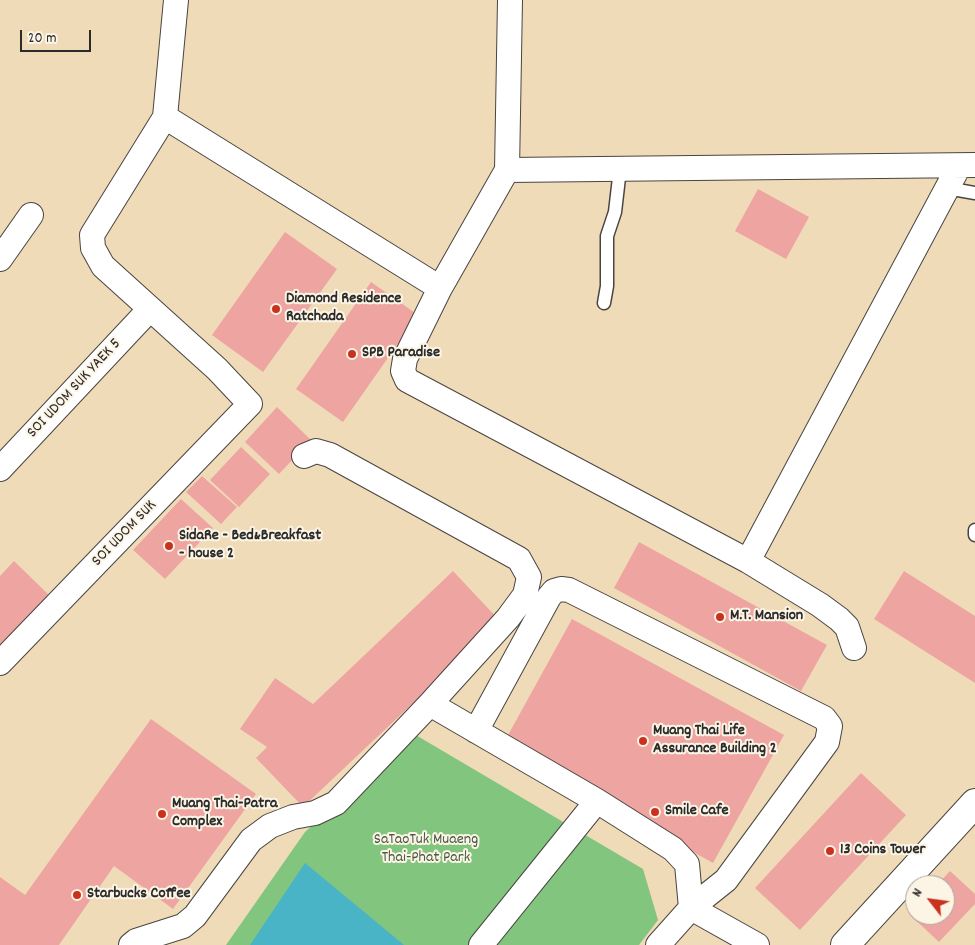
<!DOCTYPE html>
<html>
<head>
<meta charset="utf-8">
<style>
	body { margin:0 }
	#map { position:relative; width:975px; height:945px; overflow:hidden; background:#f0dbb9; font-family:Dekko,sans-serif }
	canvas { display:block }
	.north { position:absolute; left:905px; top:875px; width:50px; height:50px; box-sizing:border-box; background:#fcf5e5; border:1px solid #a8a49b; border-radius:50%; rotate:300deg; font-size:14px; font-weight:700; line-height:20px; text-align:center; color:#2b2b2b }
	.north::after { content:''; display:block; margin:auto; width:18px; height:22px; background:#c8321e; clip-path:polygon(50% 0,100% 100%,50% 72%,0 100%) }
	.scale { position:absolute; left:20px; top:30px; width:71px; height:22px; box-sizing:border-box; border:2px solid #2b2b2b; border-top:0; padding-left:6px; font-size:15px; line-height:18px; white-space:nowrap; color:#2b2b2b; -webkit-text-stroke:4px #fcf5e5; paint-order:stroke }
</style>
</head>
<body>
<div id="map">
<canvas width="975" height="945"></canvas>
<div class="north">N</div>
<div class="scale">20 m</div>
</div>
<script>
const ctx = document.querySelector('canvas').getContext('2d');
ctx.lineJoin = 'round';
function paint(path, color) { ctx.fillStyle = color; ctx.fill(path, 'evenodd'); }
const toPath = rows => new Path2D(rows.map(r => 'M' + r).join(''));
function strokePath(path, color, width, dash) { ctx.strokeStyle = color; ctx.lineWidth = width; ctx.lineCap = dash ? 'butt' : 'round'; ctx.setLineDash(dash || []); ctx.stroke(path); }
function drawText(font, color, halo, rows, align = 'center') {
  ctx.font = font + ' Dekko,sans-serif'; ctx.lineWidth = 4; ctx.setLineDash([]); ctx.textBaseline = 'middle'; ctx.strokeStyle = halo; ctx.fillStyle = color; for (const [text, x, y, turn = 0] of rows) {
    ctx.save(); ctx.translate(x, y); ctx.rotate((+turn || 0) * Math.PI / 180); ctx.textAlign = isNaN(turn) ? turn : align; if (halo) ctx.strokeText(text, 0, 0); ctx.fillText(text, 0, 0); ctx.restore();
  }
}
const green = toPath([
	[414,734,643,869,658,920,639,945,226,945,305,832]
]);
const water = toPath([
	[305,863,404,945,250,945]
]);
const building = toPath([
	[758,189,809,217,786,259,735,231],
	[285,232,337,269,263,372,212,335],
	[371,282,418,315,343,422,296,389],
	[277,407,311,440,279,474,245,442],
	[241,447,270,474,239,507,210,480],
	[202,476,237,507,221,524,186,492],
	[181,499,213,528,165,579,133,550],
	[639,542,827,645,801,691,614,588],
	[14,561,50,596,0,648,0,576],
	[453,571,500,621,303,807,256,758,267,747,240,729,275,678,313,704],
	[904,571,975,616,975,683,874,619],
	[572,619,784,735,713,863,502,746],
	[151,719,256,794,173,909,114,866,59,945,0,945,0,877,25,895],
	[861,773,906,815,800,930,755,888],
	[950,871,975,894,975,904,939,942,909,914,915,908,915,915,945,915,945,885,937,885]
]);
const service = toPath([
	[947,188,975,193],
	[604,303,607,286,607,236,615,212,620,169],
	[975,530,975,535]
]);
const minor = toPath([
	[510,0,507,170,440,288,405,359,403,371,407,380,748,561,820,605,839,619,847,627,854,648],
	[165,117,440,288],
	[507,170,975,165],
	[0,259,31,215],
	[304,456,316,451,330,455,519,559,529,577,525,595,508,618,430,704],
	[0,469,150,309],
	[748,561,959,166],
	[0,663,250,404,217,369,103,266,93,248,92,235,165,117,176,0],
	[476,731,549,597,554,591,561,589,569,590,824,718,830,726,827,742,726,880,691,908,757,945],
	[131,945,136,941,183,926,195,916,251,840,270,826,293,817,315,813,336,803,430,704,597,801,673,849,687,864,691,908,658,945],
	[481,945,597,801]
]);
const tertiary = toPath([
	[845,945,975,803]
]);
const markers = [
	[276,309,5,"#c8321e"],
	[352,354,5,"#c8321e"],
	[169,546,5,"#c8321e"],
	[720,617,5,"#c8321e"],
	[643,741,5,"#c8321e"],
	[655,812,5,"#c8321e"],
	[162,814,5,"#c8321e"],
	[830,851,5,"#c8321e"],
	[77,895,5,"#c8321e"]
];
const poiNames = [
	["Diamond Residence",286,300],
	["Ratchada",286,318],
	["SPB Paradise",362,354],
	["SidaRe - Bed&Breakfast",179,537],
	["- house 2",179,555],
	["M.T. Mansion",730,617],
	["Muang Thai Life",653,732],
	["Assurance Building 2",653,750],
	["Muang Thai-Patra",172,805],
	["Complex",172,823],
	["Smile Cafe",665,812],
	["13 Coins Tower",840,851],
	["Starbucks Coffee",87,895]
];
const streetNames = [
	["SOI UDOM SUK YAEK 5",75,389,-47],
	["SOI UDOM SUK",125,534,-46]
];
const parkNames = [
	["SaTaoTuk Muaeng",426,841],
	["Thai-Phat Park",426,859]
];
paint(green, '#81c57f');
paint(water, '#49b4c6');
paint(building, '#eea5a1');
strokePath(service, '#494540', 15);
strokePath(minor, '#494540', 26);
strokePath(tertiary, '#494540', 30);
strokePath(service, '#fff', 12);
strokePath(minor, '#fff', 24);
strokePath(tertiary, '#fff', 28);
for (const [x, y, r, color] of markers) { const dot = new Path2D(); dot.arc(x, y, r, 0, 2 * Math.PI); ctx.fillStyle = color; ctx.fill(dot); strokePath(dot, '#fcf5e5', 2); }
drawText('bold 16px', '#2b2b2b', '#fcf5e5', poiNames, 'left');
drawText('16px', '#2b2b2b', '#fcf5e5', streetNames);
drawText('16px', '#455944', '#fcf5e5', parkNames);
</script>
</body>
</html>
